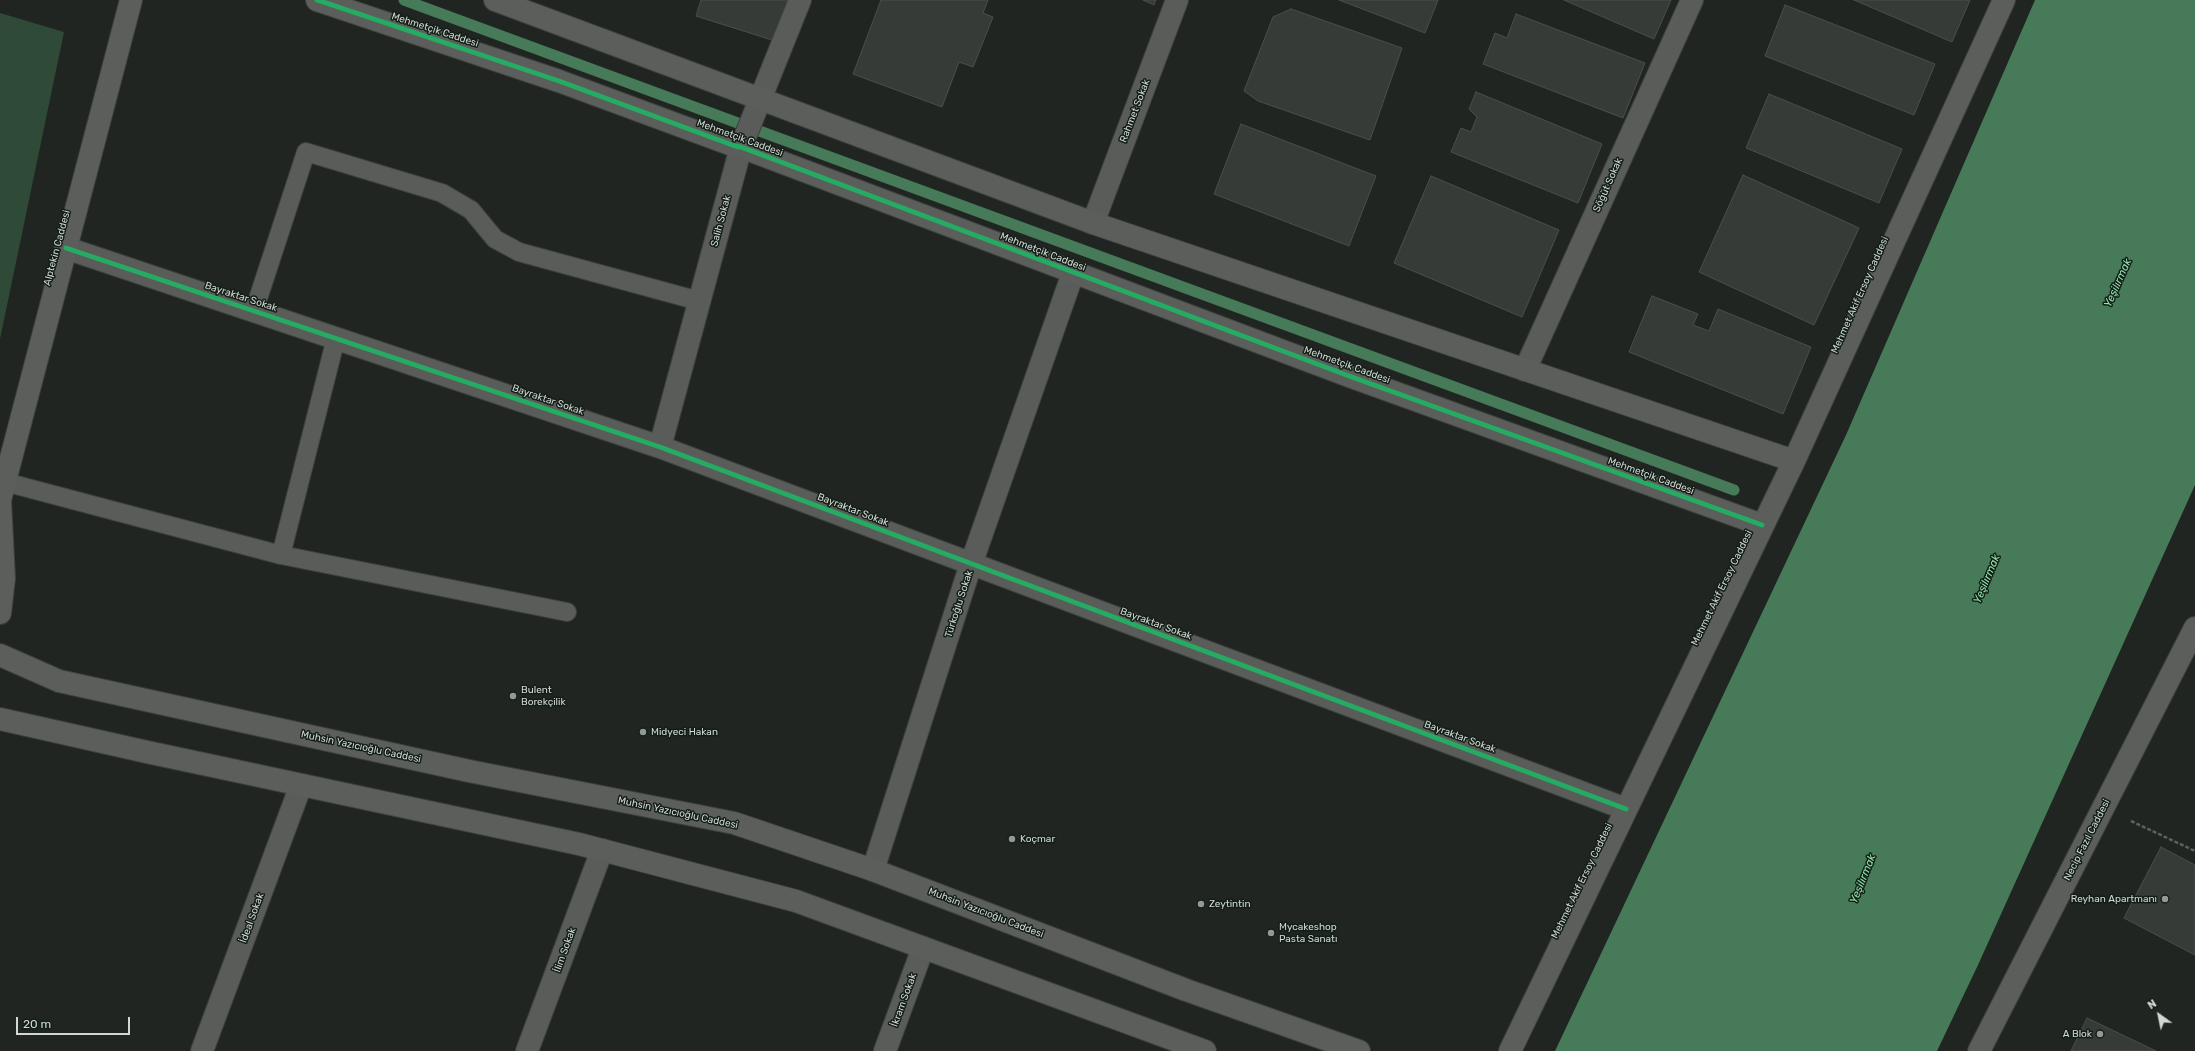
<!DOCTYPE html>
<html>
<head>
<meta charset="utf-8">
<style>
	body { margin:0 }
	#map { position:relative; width:2195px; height:1051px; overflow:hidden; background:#202521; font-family:Rubik,sans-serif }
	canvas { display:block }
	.north { position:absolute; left:2139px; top:995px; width:40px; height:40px; -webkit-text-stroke:3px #131e17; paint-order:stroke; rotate:327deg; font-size:11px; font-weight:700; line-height:16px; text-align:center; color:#d1d8d3 }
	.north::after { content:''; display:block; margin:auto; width:14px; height:18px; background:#d1d8d3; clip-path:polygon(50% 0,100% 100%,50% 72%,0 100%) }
	.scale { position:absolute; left:16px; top:1017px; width:114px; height:18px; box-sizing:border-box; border:2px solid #d1d8d3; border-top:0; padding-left:5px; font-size:12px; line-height:14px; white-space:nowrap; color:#d1d8d3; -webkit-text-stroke:3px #131e17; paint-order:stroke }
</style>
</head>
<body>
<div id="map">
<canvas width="2195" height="1051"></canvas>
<div class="north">N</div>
<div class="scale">20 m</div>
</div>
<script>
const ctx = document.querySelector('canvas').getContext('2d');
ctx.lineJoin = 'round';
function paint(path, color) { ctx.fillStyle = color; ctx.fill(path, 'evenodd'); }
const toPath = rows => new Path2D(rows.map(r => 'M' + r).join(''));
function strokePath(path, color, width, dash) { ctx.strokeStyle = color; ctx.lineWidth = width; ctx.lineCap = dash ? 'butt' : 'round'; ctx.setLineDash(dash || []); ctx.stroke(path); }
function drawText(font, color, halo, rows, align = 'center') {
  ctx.font = font + ' Rubik,sans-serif'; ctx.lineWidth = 3; ctx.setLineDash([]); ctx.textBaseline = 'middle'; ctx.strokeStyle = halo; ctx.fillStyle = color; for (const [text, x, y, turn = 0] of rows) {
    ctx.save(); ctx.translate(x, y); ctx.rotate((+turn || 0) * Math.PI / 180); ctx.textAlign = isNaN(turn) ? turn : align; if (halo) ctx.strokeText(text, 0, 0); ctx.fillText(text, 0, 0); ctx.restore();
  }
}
const green = toPath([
	[0,13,64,32,0,339]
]);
const water = toPath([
	[2035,0,2195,0,2195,485,1978,965,1937,1051,1555,1051,1846,435]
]);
const stream = toPath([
	[404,0,1734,490]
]);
const building = toPath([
	[701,0,788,0,775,41,696,16,701,0],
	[881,0,988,0,983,13,993,17,973,67,959,62,942,107,853,74,881,0],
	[1143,0,1156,0,1154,5,1143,0],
	[1339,0,1438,0,1425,33,1339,0],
	[1564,0,1671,0,1654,39,1564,0],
	[1854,0,1970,0,1952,42,1854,0],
	[1785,5,1935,64,1914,115,1765,56,1785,5],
	[1291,9,1402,48,1370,140,1258,101,1244,91,1273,17,1291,9],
	[1516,14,1645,63,1623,118,1483,64,1495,33,1507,38,1516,14],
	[1476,92,1602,144,1578,203,1451,152,1461,128,1471,132,1477,117,1469,109,1476,92],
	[1769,94,1902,149,1879,203,1746,148,1769,94],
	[1241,124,1376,176,1349,246,1214,194,1241,124],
	[1743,175,1859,228,1814,325,1699,272,1743,175],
	[1431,176,1559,230,1522,317,1394,263,1431,176],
	[1652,296,1698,314,1693,325,1709,331,1718,309,1811,347,1783,414,1629,352,1652,296],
	[2161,847,2195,865,2195,955,2124,918,2161,847],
	[2087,1018,2156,1051,2071,1051,2087,1018]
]);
const path = toPath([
	[2131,821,2195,851]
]);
const lane = toPath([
	[254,311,306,152,442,193,471,210,495,239,519,252,699,301],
	[5,482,281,555,567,612],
	[281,555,336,338]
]);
const street = toPath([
	[1093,223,1177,0],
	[66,248,660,447,1626,809],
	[1525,370,1692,0],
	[660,447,741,147,800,0],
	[873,870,969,570,1073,273],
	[202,1051,301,785],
	[527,1051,602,850],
	[885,1051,923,948]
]);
const secondary = toPath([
	[317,0,559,81,735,146,741,147,1349,376,1762,525],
	[495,0,1093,223,1794,461],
	[0,613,4,578,0,500,131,0],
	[0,655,59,681,469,771,734,823,873,870,1186,990,1359,1051],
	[0,719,147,752,579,844,796,901,1205,1051],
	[1510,1051,1794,461,2004,0],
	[1979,1051,2195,628]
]);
const cycleway = toPath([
	[317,0,559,81,735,146,741,147,1349,376,1762,525],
	[66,248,660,447,1626,809]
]);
const markers = [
	[513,696,4,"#939995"],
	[643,732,4,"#939995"],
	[1012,839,4,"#939995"],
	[2165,899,4,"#939995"],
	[1201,904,4,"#939995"],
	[1271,933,4,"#939995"],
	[2100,1034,4,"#939995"]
];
const streetNames = [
	["Mehmetçik Caddesi",435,30,18],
	["Rahmet Sokak",1135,111,-69],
	["Mehmetçik Caddesi",740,138,20],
	["Söğüt Sokak",1608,185,-66],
	["Salih Sokak",721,221,-75],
	["Alptekin Caddesi",57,248,-75],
	["Mehmetçik Caddesi",1043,252,21],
	["Mehmet Akif Ersoy Caddesi",1860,295,-66],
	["Bayraktar Sokak",241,297,18],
	["Mehmetçik Caddesi",1347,365,20],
	["Bayraktar Sokak",548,400,19],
	["Mehmetçik Caddesi",1651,476,20],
	["Bayraktar Sokak",853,510,21],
	["Mehmet Akif Ersoy Caddesi",1722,588,-64],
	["Türkoğlu Sokak",959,604,-72],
	["Bayraktar Sokak",1156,624,20],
	["Bayraktar Sokak",1460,737,20],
	["Muhsin Yazıcıoğlu Caddesi",361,747,12],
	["Muhsin Yazıcıoğlu Caddesi",678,813,12],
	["Necip Fazıl Caddesi",2087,840,-63],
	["Mehmet Akif Ersoy Caddesi",1582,881,-64],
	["Muhsin Yazıcıoğlu Caddesi",986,913,21],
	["İdeal Sokak",252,918,-70],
	["İlim Sokak",565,950,-70],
	["İkram Sokak",904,1000,-70]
];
const poiNames = [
	["Bulent",521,690],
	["Borekçilik",521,702],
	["Midyeci Hakan",651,732],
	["Koçmar",1020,839],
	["Reyhan Apartmanı",2157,899,"right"],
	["Zeytintin",1209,904],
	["Mycakeshop",1279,927],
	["Pasta Sanatı",1279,939],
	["A Blok",2092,1034,"right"]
];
const waterNames = [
	["Yeşilırmak",2118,283,-66],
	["Yeşilırmak",1987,579,-67],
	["Yeşilırmak",1863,879,-68]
];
paint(green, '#2f4b38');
paint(water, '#467a59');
strokePath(stream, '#467a59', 11);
paint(building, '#373b38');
strokePath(building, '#4a4f4b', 1);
strokePath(lane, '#3d413e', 20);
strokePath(street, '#3d413e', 24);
strokePath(secondary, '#3d413e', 24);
strokePath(path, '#5d615e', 2.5, [4, 2]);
strokePath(lane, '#595c59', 18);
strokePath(street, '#595c59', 22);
strokePath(secondary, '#5c5e5c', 22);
strokePath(cycleway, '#26ab63', 5);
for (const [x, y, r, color] of markers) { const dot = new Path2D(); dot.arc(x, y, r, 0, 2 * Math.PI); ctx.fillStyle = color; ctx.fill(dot); strokePath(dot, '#131e17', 1.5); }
drawText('10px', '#d1d8d3', '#131e17', streetNames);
drawText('10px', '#d1d8d3', '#131e17', poiNames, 'left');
drawText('italic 11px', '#91e4ae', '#131e17', waterNames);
</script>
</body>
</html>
